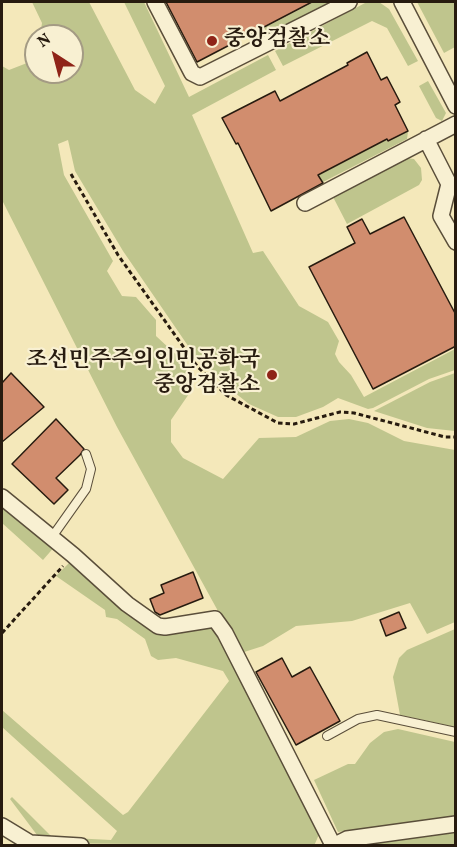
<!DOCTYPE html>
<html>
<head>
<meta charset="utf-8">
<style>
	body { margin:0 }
	#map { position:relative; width:457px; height:847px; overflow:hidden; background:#f4e8ba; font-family:Vollkorn,serif }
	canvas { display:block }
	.frame { position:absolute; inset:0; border:3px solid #271b0f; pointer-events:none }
	.north { position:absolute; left:24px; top:24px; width:60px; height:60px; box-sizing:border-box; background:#f8f0d2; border:2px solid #a49b84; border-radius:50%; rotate:324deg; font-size:16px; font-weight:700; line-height:24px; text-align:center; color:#271b0f }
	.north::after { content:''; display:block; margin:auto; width:21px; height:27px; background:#8f2418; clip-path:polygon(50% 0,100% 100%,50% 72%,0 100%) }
</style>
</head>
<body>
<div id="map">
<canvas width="457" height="847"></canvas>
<div class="frame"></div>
<div class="north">N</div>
</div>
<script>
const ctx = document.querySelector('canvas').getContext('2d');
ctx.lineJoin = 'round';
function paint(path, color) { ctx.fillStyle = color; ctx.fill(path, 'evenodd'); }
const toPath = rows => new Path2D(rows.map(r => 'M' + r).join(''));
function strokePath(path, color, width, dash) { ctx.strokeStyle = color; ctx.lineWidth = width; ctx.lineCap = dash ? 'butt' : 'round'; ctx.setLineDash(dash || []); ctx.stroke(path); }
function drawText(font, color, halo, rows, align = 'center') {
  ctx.font = font + ' Vollkorn,"Noto Serif KR",serif'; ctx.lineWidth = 4.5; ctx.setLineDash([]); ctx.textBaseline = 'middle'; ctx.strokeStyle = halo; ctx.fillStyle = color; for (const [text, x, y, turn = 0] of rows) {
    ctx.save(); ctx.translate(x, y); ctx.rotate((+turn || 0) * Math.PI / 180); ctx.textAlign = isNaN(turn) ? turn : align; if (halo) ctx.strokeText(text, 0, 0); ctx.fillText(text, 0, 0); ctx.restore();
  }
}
const green = toPath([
	[32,2,89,2,135,90,155,104,165,86,124,2,144,2,189,97,268,55,276,70,192,115,253,253,263,251,299,306,328,322,339,341,335,354,339,362,351,375,364,397,455,349,455,370,429,379,373,408,368,409,338,398,323,407,296,417,278,417,249,404,215,377,195,356,123,251,75,171,68,140,58,144,64,175,113,261,107,271,122,296,136,297,156,320,156,336,183,361,193,377,193,388,171,420,171,442,183,458,223,479,259,438,296,437,330,421,349,419,368,423,404,441,455,450,455,622,427,634,410,603,352,621,296,626,263,646,241,653,117,427,2,200,2,66,9,70,27,63,36,53,36,72,72,72,72,36,40,36,42,23],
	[314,2,335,2,269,36,264,28],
	[379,2,389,9,418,61,408,66,387,28,372,21,283,66,275,51,365,3],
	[417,2,455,2,455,47,444,53],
	[428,81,446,113,442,121,436,118,419,86],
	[408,132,407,139,323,182,319,175,386,140,388,142],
	[406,158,414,159,421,168,422,180,419,185,347,224,332,195],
	[455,373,455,431,427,428,374,411,430,382],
	[2,503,56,545,43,560,2,523],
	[73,559,160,633,178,634,201,627,218,630,320,832,314,846,43,843,10,799,12,797,52,837,111,840,117,831,2,727,2,710,123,815,128,812,229,681,223,671,176,658,158,660,151,656,145,639,117,619,106,617,105,610,56,576],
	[455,629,455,727,400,715,393,677,399,658,407,650],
	[398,729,455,742,455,818,338,832,314,780,348,764,355,764,370,743,384,732],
	[455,833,455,845,354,846,386,840]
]);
const building = toPath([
	[166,2,312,2,197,62,166,2],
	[367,52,381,80,387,77,400,102,395,105,408,131,388,141,387,139,318,175,323,183,271,211,238,143,236,144,222,118,275,91,280,101,348,65,347,63,367,52],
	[404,217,456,315,456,346,373,389,309,267,355,243,347,227,362,219,370,234,404,217],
	[11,373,44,407,2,442,2,383,11,373],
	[56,419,84,449,80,455,56,478,68,490,54,504,12,464,56,419],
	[193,572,203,598,160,615,155,612,150,599,164,593,161,585,193,572],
	[399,612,406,628,386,636,380,620,399,612],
	[282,658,292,677,310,667,340,721,296,745,256,672,282,658]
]);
const path = toPath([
	[71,174,118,255,197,366,226,395,278,423,294,424,340,412,354,413,445,437,456,437],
	[2,633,63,566]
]);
const lane = toPath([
	[52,537,86,489,91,469,86,454],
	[327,736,358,719,377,715,456,732]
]);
const street = toPath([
	[155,2,192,73,200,77,349,2],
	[402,2,456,106],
	[426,139,449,184,441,216,456,242],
	[305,203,456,124],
	[2,497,73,555,127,604,158,626,165,627,215,619,225,633,333,845],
	[2,826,30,843,81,846],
	[333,846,347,839,456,824]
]);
const markers = [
	[212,41,6,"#8f2418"],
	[272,375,6,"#8f2418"]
];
const poiNames = [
	["중앙검찰소",224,41],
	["조선민주주의인민공화국",260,362,"right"],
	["중앙검찰소",260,387,"right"]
];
paint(green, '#bfc58d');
paint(building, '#d18d6e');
strokePath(building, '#271b0f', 1.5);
strokePath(lane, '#5a4e3a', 10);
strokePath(street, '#5a4e3a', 18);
strokePath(path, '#271b0f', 3, [4.5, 3]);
strokePath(lane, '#f8f0d2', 8);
strokePath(street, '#f8f0d2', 15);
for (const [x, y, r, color] of markers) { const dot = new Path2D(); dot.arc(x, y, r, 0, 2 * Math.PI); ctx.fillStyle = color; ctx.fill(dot); strokePath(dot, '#f8f0d2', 2); }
drawText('bold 22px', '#271b0f', '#f8f0d2', poiNames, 'left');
</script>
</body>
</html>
